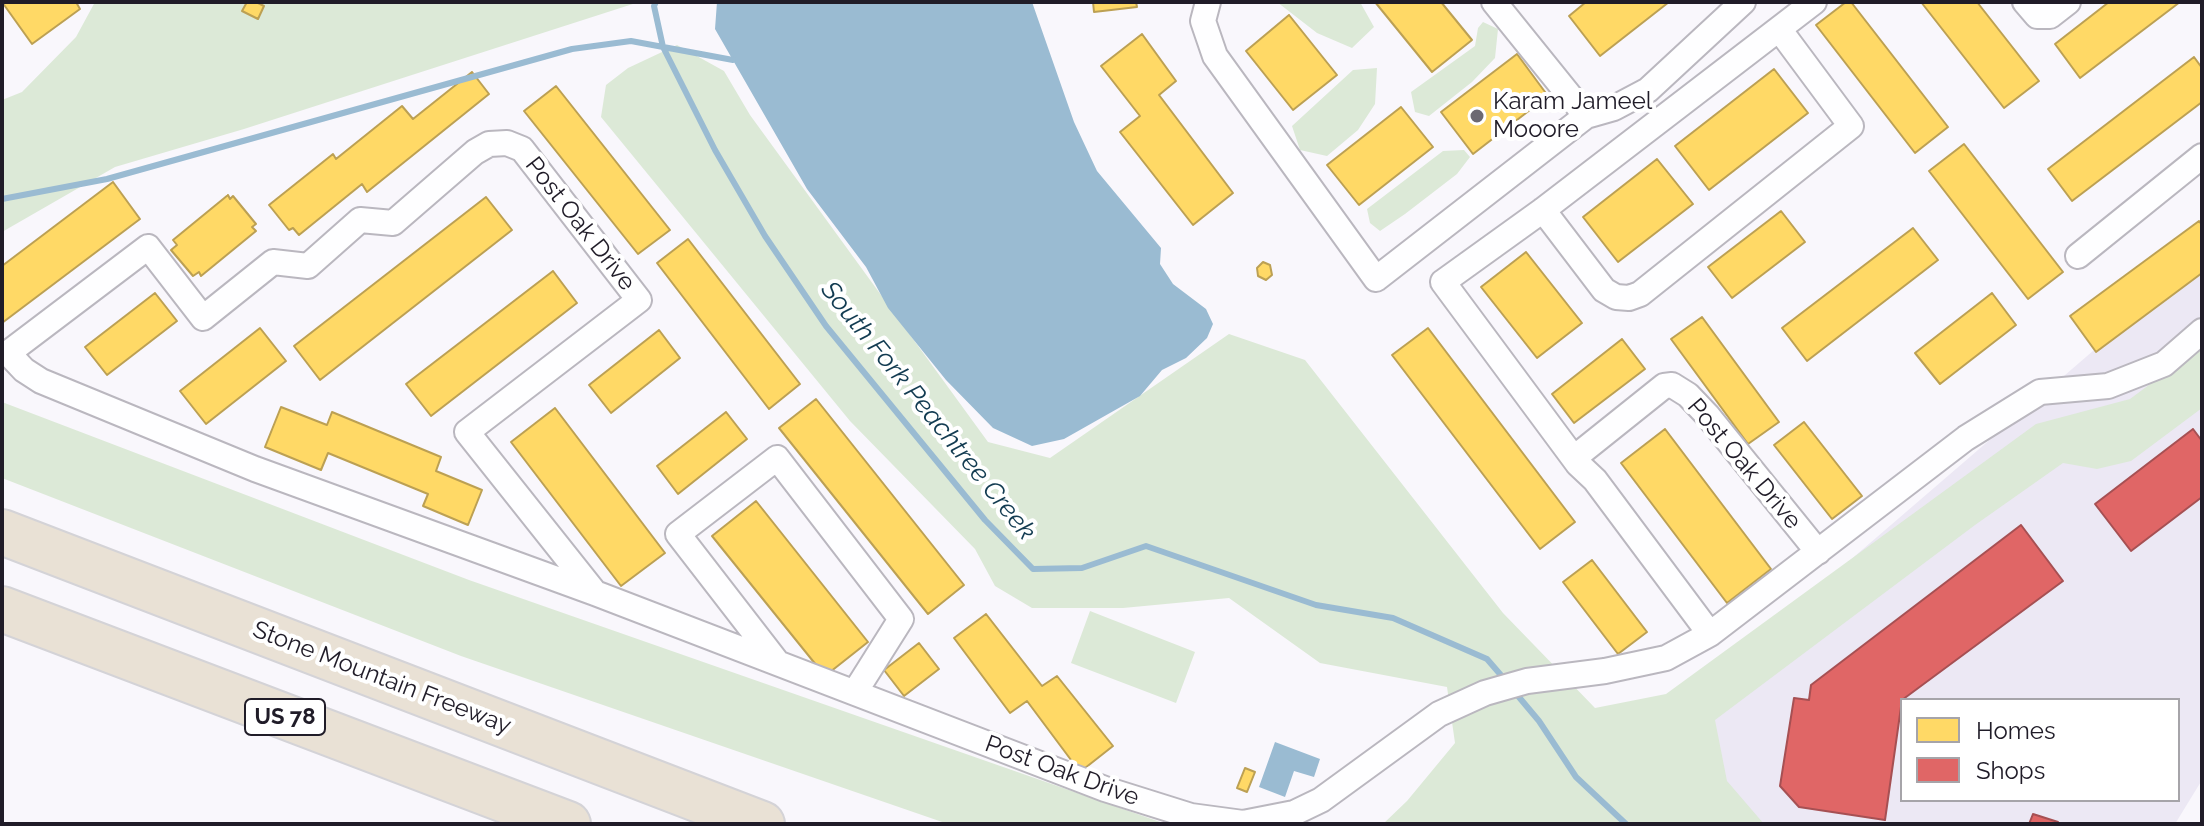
<!DOCTYPE html>
<html>
<head>
<meta charset="utf-8">
<style>
	body { margin:0 }
	#map { position:relative; width:2204px; height:826px; overflow:hidden; background:#f9f7fc; font-family:Raleway,sans-serif }
	canvas { display:block }
	.frame { position:absolute; inset:0; border:4px solid #201c28; pointer-events:none }
	.legend { position:absolute; left:1900px; top:698px; width:280px; height:104px; box-sizing:border-box; background:#fff; border:2px solid #a6a4a9; margin:0; padding:10px 14px; list-style:none; font-size:24px; color:#201c28 }
	.legend li { display:flex; align-items:center; gap:16px; height:40px }
	.legend b { width:40px; border:2px solid #a6a4a9 }
</style>
</head>
<body>
<div id="map">
<canvas width="2204" height="826"></canvas>
<div class="frame"></div>
<ul class="legend">
<li><b style="height:22px;background:#ffd966"></b>Homes</li>
<li><b style="height:22px;background:#e06666"></b>Shops</li>
</ul>
</div>
<script>
const ctx = document.querySelector('canvas').getContext('2d');
ctx.lineJoin = 'round';
function paint(path, color) { ctx.fillStyle = color; ctx.fill(path, 'evenodd'); }
const toPath = rows => new Path2D(rows.map(r => 'M' + r).join(''));
function strokePath(path, color, width, dash) { ctx.strokeStyle = color; ctx.lineWidth = width; ctx.lineCap = dash ? 'butt' : 'round'; ctx.setLineDash(dash || []); ctx.stroke(path); }
function drawText(font, color, halo, rows, align = 'center') {
  ctx.font = font + ' Raleway,sans-serif'; ctx.lineWidth = 8; ctx.setLineDash([]); ctx.textBaseline = 'middle'; ctx.strokeStyle = halo; ctx.fillStyle = color; for (const [text, x, y, turn = 0] of rows) {
    ctx.save(); ctx.translate(x, y); ctx.rotate((+turn || 0) * Math.PI / 180); ctx.textAlign = isNaN(turn) ? turn : align; if (halo) ctx.strokeText(text, 0, 0); ctx.fillText(text, 0, 0); ctx.restore();
  }
}
const built = toPath([
	[2202,226,2202,780,2175,824,1657,824,1675,711,2144,307],
	[1902,700,2178,700,2178,800,1902,800]
]);
const green = toPath([
	[95,2,639,2,244,129,115,167,2,232,2,100,22,92,76,37],
	[1277,2,1360,2,1374,27,1352,48,1317,33],
	[1483,22,1498,29,1495,58,1472,82,1429,116,1415,112,1411,92,1475,46,1478,28],
	[677,45,724,71,750,115,988,442,1050,458,1229,334,1305,360,1503,613,1595,708,1666,694,2036,424,2130,399,2196,350,2202,341,2202,408,2131,461,2097,469,2063,463,1975,525,1715,720,1727,781,1764,824,1383,824,1407,801,1455,743,1447,687,1320,663,1229,598,1123,608,1032,608,995,586,975,549,850,421,601,117,606,85,628,68],
	[1377,68,1375,104,1358,130,1327,156,1300,150,1292,126,1353,70],
	[1464,150,1470,157,1457,174,1405,214,1380,231,1370,223,1367,209,1443,151],
	[2,402,469,580,1166,824,948,824,461,656,2,478],
	[1090,611,1195,652,1176,703,1071,663]
]);
const water = toPath([
	[717,2,1032,2,1074,122,1097,171,1161,248,1160,264,1173,284,1206,309,1213,324,1207,338,1186,358,1162,370,1140,396,1064,439,1032,446,993,428,946,380,888,308,866,267,807,189,715,29],
	[1275,742,1320,759,1314,777,1294,771,1285,797,1259,787]
]);
const homes = toPath([
	[2,2,76,2,80,9,32,44,2,2],
	[247,2,256,2,264,6,258,19,242,11,247,2],
	[1093,2,1136,2,1137,7,1094,12,1093,2],
	[1375,2,1441,2,1472,40,1432,72,1375,2],
	[1586,2,1669,2,1600,56,1569,16,1586,2],
	[1846,2,1851,2,1948,127,1915,153,1816,25,1846,2],
	[1921,2,1977,2,2039,81,2004,108,1921,2],
	[2109,2,2180,2,2080,78,2055,44,2109,2],
	[1289,15,1337,75,1293,110,1246,51,1289,15],
	[1142,34,1176,81,1159,95,1233,193,1193,225,1120,132,1140,116,1101,66,1142,34],
	[1517,54,1548,96,1473,154,1441,112,1517,54],
	[2194,57,2202,68,2202,102,2072,201,2048,169,2194,57],
	[1774,69,1808,113,1709,190,1675,146,1774,69],
	[472,72,489,94,367,192,362,184,299,235,293,228,289,230,269,205,333,154,336,159,402,106,413,119,472,72],
	[556,86,670,230,638,254,524,111,556,86],
	[1401,107,1433,147,1359,205,1327,165,1401,107],
	[1964,144,2063,272,2028,299,1929,171,1964,144],
	[1657,159,1693,204,1618,262,1583,217,1657,159],
	[113,182,140,219,2,323,2,266,113,182],
	[228,195,230,199,233,196,256,224,252,227,256,231,201,276,199,272,193,276,171,250,177,245,173,240,228,195],
	[486,197,512,230,320,380,294,346,486,197],
	[1781,211,1805,242,1732,298,1708,267,1781,211],
	[2199,221,2202,225,2202,273,2096,352,2070,316,2199,221],
	[1913,228,1938,260,1807,361,1782,328,1913,228],
	[688,239,800,384,769,409,657,263,688,239],
	[1526,252,1582,323,1537,358,1481,287,1526,252],
	[1263,262,1270,265,1272,275,1266,280,1258,276,1257,268,1263,262],
	[553,271,577,303,431,416,406,384,553,271],
	[155,293,177,321,107,375,85,347,155,293],
	[1992,293,2016,325,1940,384,1915,353,1992,293],
	[1702,317,1779,422,1748,444,1671,339,1702,317],
	[260,328,286,361,206,424,180,391,260,328],
	[1428,328,1575,522,1540,549,1392,355,1428,328],
	[659,330,680,358,611,413,589,385,659,330],
	[1622,339,1645,369,1574,423,1552,394,1622,339],
	[816,399,964,585,928,614,779,428,816,399],
	[281,407,327,425,332,412,441,457,436,471,482,490,468,525,423,506,428,494,328,453,321,470,265,447,281,407],
	[555,408,665,553,621,586,511,442,555,408],
	[726,412,747,439,678,494,657,466,726,412],
	[1804,422,1862,496,1832,519,1774,445,1804,422],
	[1665,429,1771,569,1727,603,1621,463,1665,429],
	[756,501,868,642,825,676,712,536,756,501],
	[1592,560,1647,632,1618,654,1563,582,1592,560],
	[986,614,1042,686,1057,676,1113,746,1080,772,1027,701,1010,713,954,638,986,614],
	[919,643,939,669,904,696,884,670,919,643],
	[1245,768,1255,772,1247,792,1237,788,1245,768]
]);
const shops = toPath([
	[2193,429,2202,441,2202,497,2131,551,2095,504,2193,429],
	[2021,525,2063,581,1902,700,1885,820,1799,807,1780,786,1794,698,1809,700,1811,685,2021,525],
	[2033,814,2058,822,2057,824,2029,824,2033,814]
]);
const stream = toPath([
	[656,2,654,6,663,47,715,150,765,236,826,326,985,520,1033,569,1082,568,1146,546,1316,605,1393,618,1487,659,1506,681],
	[2,199,107,179,572,49,631,41,733,60],
	[1513,690,1539,721,1576,777,1626,824]
]);
const minor = toPath([
	[1208,2,1203,21,1215,56,1376,279,1586,116,1614,108,1648,90,1743,2],
	[1494,2,1586,116],
	[2025,2,2037,16,2050,16,2068,2],
	[1543,210,1604,290,1616,297,1629,298,1640,294,1851,126,1779,29],
	[2078,256,2202,156],
	[1578,464,1443,282,1543,210,1814,2],
	[595,593,467,432,639,300,522,149,507,143,489,144,475,152,393,223,360,220,308,266,273,262,203,318,148,247,8,353,24,370,41,381,255,469,595,593,1105,789,1191,816,1243,823,1294,813,1321,800,1439,714,1485,693,1527,681,1605,671,1666,658,1710,634,1966,438,2040,392,2108,386,2164,364,2202,331],
	[1710,634,1595,480,1578,464,1579,454,1664,386,1672,385,1688,395,1708,416,1818,552],
	[777,662,678,534,777,458,901,619,855,692]
]);
const motorway = toPath([
	[2,532,762,824],
	[2,609,568,824]
]);
const markers = [
	[1477,116,8,"#6c6972"]
];
const shields = [
	[285,717,80]
];
const shieldNames = [
	["US 78",285,717]
];
const poiNames = [
	["Karam Jameel",1493,102],
	["Mooore",1493,130]
];
const streetNames = [
	["Post Oak Drive",580,224,52],
	["Post Oak Drive",1744,464,50],
	["Stone Mountain Freeway",382,678,21],
	["Post Oak Drive",1062,771,20]
];
const waterNames = [
	["South Fork Peachtree Creek",928,411,51]
];
paint(built, '#ece8f4');
paint(green, '#dce9d7');
paint(water, '#9abbd2');
paint(homes, '#ffd966');
strokePath(homes, '#bca053', 2);
paint(shops, '#e06666');
strokePath(shops, '#a65053', 2);
strokePath(stream, '#9abbd2', 6);
strokePath(minor, '#bab7bf', 28);
strokePath(motorway, '#d4d3d7', 48);
strokePath(minor, '#fefeff', 24);
strokePath(motorway, '#e9e1d5', 44);
for (const [x, y, r, color] of markers) { const dot = new Path2D(); dot.arc(x, y, r, 0, 2 * Math.PI); ctx.fillStyle = color; ctx.fill(dot); strokePath(dot, '#fff', 3); }
for (const [x, y, w] of shields) { const box = new Path2D(); box.roundRect(x - w / 2, y - 18, w, 36, 6); ctx.fillStyle = '#fff'; ctx.fill(box); strokePath(box, '#201c28', 2); }
drawText('bold 22px', '#201c28', null, shieldNames);
drawText('24px', '#201c28', '#fff', poiNames, 'left');
drawText('24px', '#201c28', '#fff', streetNames);
drawText('italic 26px', '#123b51', '#fff', waterNames);
</script>
</body>
</html>
